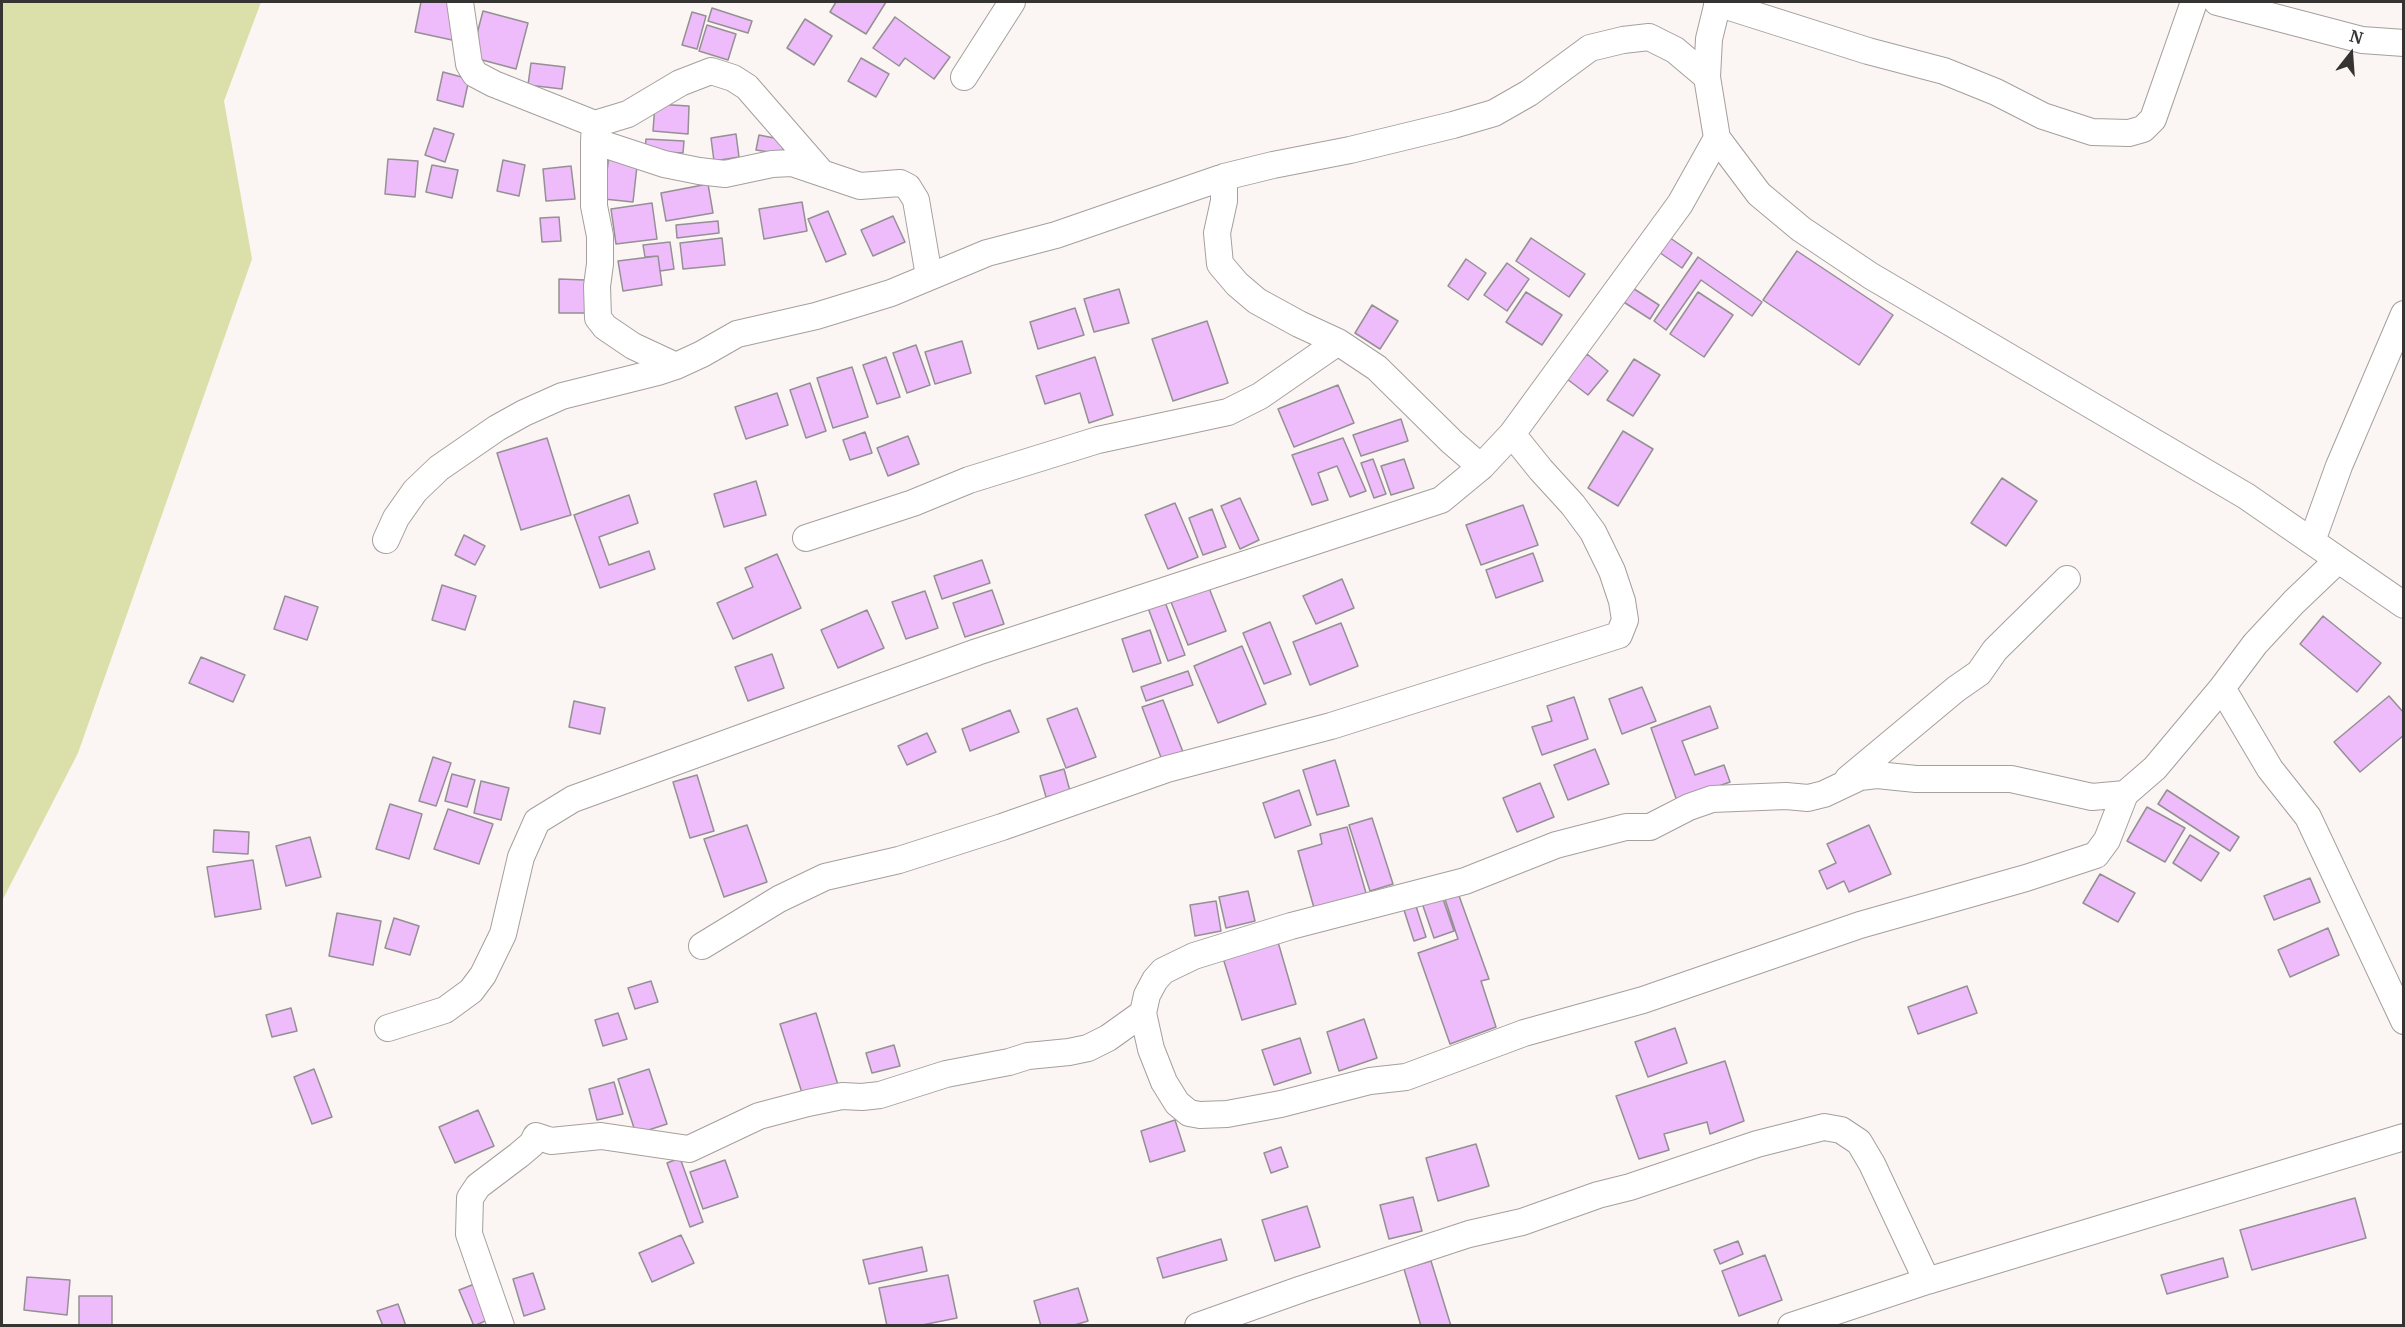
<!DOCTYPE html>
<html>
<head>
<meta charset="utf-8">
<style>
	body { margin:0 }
	#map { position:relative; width:2405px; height:1327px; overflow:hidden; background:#fbf5f3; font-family:Merriweather,serif }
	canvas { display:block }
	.frame { position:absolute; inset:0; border:3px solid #363433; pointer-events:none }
	.north { position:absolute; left:2321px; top:24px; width:60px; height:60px; -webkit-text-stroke:4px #fff; paint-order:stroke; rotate:17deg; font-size:16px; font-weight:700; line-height:24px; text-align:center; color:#363433 }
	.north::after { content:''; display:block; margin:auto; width:21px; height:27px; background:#363433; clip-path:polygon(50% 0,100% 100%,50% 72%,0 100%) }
</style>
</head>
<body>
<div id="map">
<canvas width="2405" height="1327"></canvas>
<div class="frame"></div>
<div class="north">N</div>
</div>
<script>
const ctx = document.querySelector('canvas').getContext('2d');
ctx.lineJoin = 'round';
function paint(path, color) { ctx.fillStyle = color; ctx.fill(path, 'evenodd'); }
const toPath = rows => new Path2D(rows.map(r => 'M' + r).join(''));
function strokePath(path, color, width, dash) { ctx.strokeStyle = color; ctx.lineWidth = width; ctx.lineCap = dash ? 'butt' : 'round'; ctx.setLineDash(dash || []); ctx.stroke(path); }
const green = toPath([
	[2,2,261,2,224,101,252,259,78,753,2,901]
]);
const building = toPath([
	[421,2,459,2,452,40,415,32,421,2],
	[836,2,886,2,866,34,830,12,836,2],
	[712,8,752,21,748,33,708,21,712,8],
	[483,11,528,23,516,69,471,57,483,11],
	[692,12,706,16,697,49,682,45,692,12],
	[895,17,950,57,934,79,905,58,899,66,873,48,895,17],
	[805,19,832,36,814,65,787,48,805,19],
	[707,25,736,34,728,60,699,51,707,25],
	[861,58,889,74,876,97,848,81,861,58],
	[531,63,565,67,562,89,528,85,531,63],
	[443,72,469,79,463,107,437,100,443,72],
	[655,104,689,106,688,134,653,131,655,104],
	[434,128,454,134,445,162,425,155,434,128],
	[736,134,739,157,714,161,711,138,736,134],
	[759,135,784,140,782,154,756,150,759,135],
	[646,139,684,141,683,153,645,151,646,139],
	[609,154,638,157,633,202,604,199,609,154],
	[388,159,418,161,415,197,385,194,388,159],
	[503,160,525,165,519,196,497,191,503,160],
	[432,165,458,170,452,198,426,192,432,165],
	[571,166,575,199,546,201,543,169,571,166],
	[708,184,713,213,666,221,661,193,708,184],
	[802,202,807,231,764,239,759,209,802,202],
	[652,203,657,239,616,244,611,209,652,203],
	[828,211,846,254,826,262,808,219,828,211],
	[893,216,905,242,873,256,861,230,893,216],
	[559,217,561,241,542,242,540,218,559,217],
	[718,221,719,233,677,238,676,225,718,221],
	[1663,233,1692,253,1682,268,1653,248,1663,233],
	[722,238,725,265,683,269,680,243,722,238],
	[1531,238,1585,274,1569,297,1516,261,1531,238],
	[670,242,674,269,660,271,658,256,645,257,643,245,670,242],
	[1797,251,1893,315,1859,365,1763,300,1797,251],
	[658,256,662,285,623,291,618,261,658,256],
	[1698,257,1762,302,1752,316,1701,280,1666,330,1654,321,1698,257],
	[1466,259,1486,273,1468,300,1448,286,1466,259],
	[1507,263,1529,279,1507,311,1484,295,1507,263],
	[559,279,585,280,585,313,559,313,559,279],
	[1628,285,1659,305,1650,319,1619,299,1628,285],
	[1119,289,1129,323,1094,332,1084,299,1119,289],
	[1526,292,1562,315,1542,345,1506,322,1526,292],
	[1698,292,1733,315,1704,357,1670,334,1698,292],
	[1372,305,1398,321,1380,349,1355,333,1372,305],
	[1075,308,1084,335,1038,349,1030,322,1075,308],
	[1207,321,1228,383,1173,401,1152,339,1207,321],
	[962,341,971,373,935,384,925,352,962,341],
	[916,345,930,385,907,393,893,353,916,345],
	[1587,354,1608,371,1588,395,1567,379,1587,354],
	[886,357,900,397,877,404,863,365,886,357],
	[1095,357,1113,415,1089,423,1080,393,1045,404,1036,376,1095,357],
	[1634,359,1660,375,1633,416,1607,400,1634,359],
	[852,367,868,417,833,428,817,378,852,367],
	[810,383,826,431,806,438,790,390,810,383],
	[1338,385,1354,423,1294,447,1278,409,1338,385],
	[777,393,788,425,746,439,735,407,777,393],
	[1401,419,1408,441,1361,456,1353,435,1401,419],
	[1623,431,1653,449,1618,506,1588,488,1623,431],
	[865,432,872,453,850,460,843,440,865,432],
	[908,436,919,464,888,476,877,448,908,436],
	[547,438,571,515,521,530,497,453,547,438],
	[1343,438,1366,491,1350,497,1337,466,1318,473,1328,500,1312,505,1292,455,1343,438],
	[1373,459,1386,494,1374,498,1361,463,1373,459],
	[1404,459,1414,488,1391,495,1381,466,1404,459],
	[2002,478,2037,501,2006,546,1971,523,2002,478],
	[756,481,766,515,724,527,714,494,756,481],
	[629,495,638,523,599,537,609,565,649,551,655,569,600,588,574,515,629,495],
	[1240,498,1259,540,1240,549,1221,506,1240,498],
	[1175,503,1198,557,1168,569,1145,515,1175,503],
	[1523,505,1538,545,1481,565,1466,525,1523,505],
	[1212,509,1226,547,1203,555,1189,518,1212,509],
	[464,535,485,546,475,565,455,555,464,535],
	[1533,553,1543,581,1496,598,1486,570,1533,553],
	[777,554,801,608,733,639,717,603,753,587,745,568,777,554],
	[982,560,990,583,942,599,934,576,982,560],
	[1342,579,1354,608,1316,624,1303,596,1342,579],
	[442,585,476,596,465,630,432,620,442,585],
	[1209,588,1226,631,1188,645,1171,602,1209,588],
	[992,590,1004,624,965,637,953,603,992,590],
	[925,591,938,628,906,639,892,602,925,591],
	[285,596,318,607,307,640,274,629,285,596],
	[1165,602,1185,655,1168,661,1148,608,1165,602],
	[867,610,884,648,838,668,821,630,867,610],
	[2323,616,2381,663,2357,692,2300,644,2323,616],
	[1270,622,1291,674,1264,684,1243,633,1270,622],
	[1341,623,1358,666,1310,685,1293,642,1341,623],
	[1150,630,1161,663,1133,672,1122,639,1150,630],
	[1242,646,1266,704,1218,723,1194,666,1242,646],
	[772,654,784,688,748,701,735,667,772,654],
	[201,657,245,675,233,702,189,683,201,657],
	[1188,671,1193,685,1146,701,1141,687,1188,671],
	[1642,687,1656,721,1622,734,1609,699,1642,687],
	[2389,696,2404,713,2404,735,2360,772,2334,742,2389,696],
	[1574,697,1588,739,1542,755,1532,727,1552,721,1547,706,1574,697],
	[1163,700,1183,752,1162,760,1142,707,1163,700],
	[574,701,605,708,600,734,569,727,574,701],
	[1710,706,1718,728,1682,741,1695,775,1724,765,1730,782,1677,801,1651,728,1710,706],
	[1077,708,1096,757,1066,768,1047,719,1077,708],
	[1010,710,1019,732,970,751,962,729,1010,710],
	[927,733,936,752,907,765,898,746,927,733],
	[1595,749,1609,784,1568,800,1554,765,1595,749],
	[433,757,451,763,436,806,419,801,433,757],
	[1335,760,1349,806,1317,815,1303,770,1335,760],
	[1064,769,1070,791,1046,797,1040,776,1064,769],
	[452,774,475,780,467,807,445,801,452,774],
	[697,775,714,831,690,838,673,782,697,775],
	[481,781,509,788,501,820,474,813,481,781],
	[1540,783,1554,817,1517,832,1503,798,1540,783],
	[1299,790,1311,825,1275,838,1263,803,1299,790],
	[2167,790,2239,837,2230,851,2158,804,2167,790],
	[390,804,422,814,409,859,376,849,390,804],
	[2147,807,2185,828,2165,862,2127,841,2147,807],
	[448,809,493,824,479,864,434,849,448,809],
	[1372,818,1393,884,1370,891,1349,825,1372,818],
	[747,825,767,882,724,897,704,839,747,825],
	[1869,825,1891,874,1849,892,1844,881,1827,889,1819,871,1836,863,1827,844,1869,825],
	[1347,827,1366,893,1314,908,1298,851,1322,844,1320,834,1347,827],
	[214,830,249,832,248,854,213,852,214,830],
	[2190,835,2219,853,2201,881,2173,863,2190,835],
	[310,837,321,877,286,886,276,846,310,837],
	[253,860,261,909,215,917,207,867,253,860],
	[2100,874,2135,893,2118,922,2083,903,2100,874],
	[2310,878,2320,902,2274,920,2264,896,2310,878],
	[1248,891,1255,921,1226,928,1219,897,1248,891],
	[1458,893,1489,979,1481,981,1496,1027,1450,1044,1418,953,1458,939,1444,896,1458,893],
	[1442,896,1454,931,1434,938,1422,903,1442,896],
	[1216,901,1221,931,1195,936,1190,905,1216,901],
	[1415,903,1426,937,1414,941,1403,907,1415,903],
	[337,913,381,921,373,965,329,956,337,913],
	[394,918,419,926,410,955,385,948,394,918],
	[2328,928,2339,955,2290,977,2278,950,2328,928],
	[1278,942,1296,1004,1242,1020,1223,958,1278,942],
	[651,981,658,1002,635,1009,628,988,651,981],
	[1967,986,1977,1013,1918,1034,1908,1007,1967,986],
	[291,1008,297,1031,272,1037,266,1015,291,1008],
	[618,1013,627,1039,603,1046,595,1020,618,1013],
	[816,1013,838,1085,803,1096,780,1024,816,1013],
	[1364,1019,1377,1058,1339,1071,1327,1032,1364,1019],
	[1675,1028,1687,1063,1648,1077,1635,1042,1675,1028],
	[1300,1038,1311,1073,1274,1085,1262,1050,1300,1038],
	[894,1045,900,1066,872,1073,866,1053,894,1045],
	[1725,1061,1744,1121,1710,1134,1707,1122,1664,1134,1669,1150,1639,1159,1616,1096,1725,1061],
	[314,1069,332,1117,312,1124,294,1077,314,1069],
	[649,1069,667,1124,636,1134,618,1079,649,1069],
	[614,1082,623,1114,597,1120,589,1089,614,1082],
	[478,1110,494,1146,455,1163,439,1127,478,1110],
	[1175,1120,1185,1151,1150,1162,1141,1131,1175,1120],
	[1476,1144,1489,1186,1438,1201,1426,1158,1476,1144],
	[1281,1147,1288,1167,1271,1173,1264,1153,1281,1147],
	[680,1158,703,1222,690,1227,667,1163,680,1158],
	[725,1160,738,1197,703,1209,690,1172,725,1160],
	[1413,1197,1422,1231,1389,1239,1380,1205,1413,1197],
	[2355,1198,2366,1238,2252,1270,2240,1230,2355,1198],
	[1307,1206,1320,1247,1275,1261,1262,1220,1307,1206],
	[681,1235,694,1263,652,1282,639,1253,681,1235],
	[1221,1239,1227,1260,1163,1278,1157,1258,1221,1239],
	[1738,1241,1743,1254,1720,1264,1714,1250,1738,1241],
	[922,1247,927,1271,869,1284,863,1260,922,1247],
	[1765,1255,1782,1300,1739,1316,1722,1271,1765,1255],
	[2223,1258,2228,1277,2167,1294,2161,1275,2223,1258],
	[1431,1261,1451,1326,1421,1326,1404,1269,1431,1261],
	[533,1273,545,1309,524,1316,513,1279,533,1273],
	[948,1275,957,1318,917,1326,887,1326,879,1288,948,1275],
	[27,1277,70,1280,67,1315,24,1310,27,1277],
	[477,1283,492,1318,474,1326,459,1290,477,1283],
	[1078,1288,1088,1321,1071,1326,1041,1326,1034,1301,1078,1288],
	[79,1296,112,1296,112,1325,79,1325,79,1296],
	[398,1304,406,1326,383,1326,377,1311,398,1304]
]);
const minor = toPath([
	[460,2,469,64,475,74,494,84,595,124,628,114,680,83,711,71,733,78,747,87,821,172],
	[1718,2,1709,39,1707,77,1717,138,1759,194,1801,229,1871,276,2246,496,2404,605],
	[2217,2,2362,40,2404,43],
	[1717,3,1868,51,1944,71,1996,92,2043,116,2092,132,2129,133,2143,129,2153,119,2194,2],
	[964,77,1012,2],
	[595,124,594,141,664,164,699,171,725,174,772,164,792,163,860,186,900,183,908,187,916,200,929,276],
	[594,141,594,206,600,236,600,264,597,286,598,318,605,327,633,346,676,366],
	[1224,177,1224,201,1217,233,1220,264,1237,284,1257,301,1299,324,1338,342,1377,368,1452,442,1481,467],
	[806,538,913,503,969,480,1098,440,1228,412,1260,396,1338,342],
	[386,540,396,518,415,491,439,468,497,428,524,413,562,396,658,372,676,366,702,354,737,334,816,316,891,293,987,253,1056,235,1224,177,1273,165,1350,150,1453,125,1494,113,1529,93,1590,48,1623,40,1649,37,1675,50,1707,77],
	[2312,541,2339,466,2404,314],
	[2338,560,2294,602,2255,644,2222,688,2270,769,2308,817,2404,1021],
	[1848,779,1956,689,1979,673,1995,650,2067,579],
	[702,946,779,899,825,877,899,860,1002,827,1167,769,1331,726,1619,635,1625,620,1622,601,1612,571,1593,532,1573,505,1541,470,1512,434],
	[1143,1013,1151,1049,1164,1082,1177,1103,1189,1113,1200,1115,1227,1114,1281,1104,1370,1081,1406,1077,1524,1033,1643,1000,1860,925,2026,878,2096,855,2107,840,2125,794],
	[388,1028,445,1010,471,991,483,975,503,934,521,857,537,821,573,799,977,652,1441,500,1481,467,1512,434,1680,204,1717,138],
	[501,1326,469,1234,470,1198,478,1186,519,1155,532,1144,536,1136,551,1141,601,1136,689,1149,759,1116,808,1103,842,1096,862,1097,880,1095,946,1074,1009,1062,1028,1056,1069,1052,1088,1048,1108,1038,1143,1013,1147,995,1155,980,1163,971,1194,956,1291,926,1465,881,1556,845,1626,827,1650,827,1689,807,1712,799,1786,796,1808,798,1824,794,1860,777,1877,775,1916,779,2011,779,2092,797,2125,794,2155,768,2222,688],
	[1198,1326,1302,1289,1469,1234,1522,1222,1598,1195,1630,1187,1757,1144,1824,1127,1841,1130,1859,1142,1872,1164,1927,1281],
	[1791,1326,1927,1281,2404,1137]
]);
paint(green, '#dbdfa9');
paint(building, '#efbcfb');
strokePath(building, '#949094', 1.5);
strokePath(minor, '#a59f9d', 28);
strokePath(minor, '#fff', 26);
</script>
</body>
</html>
